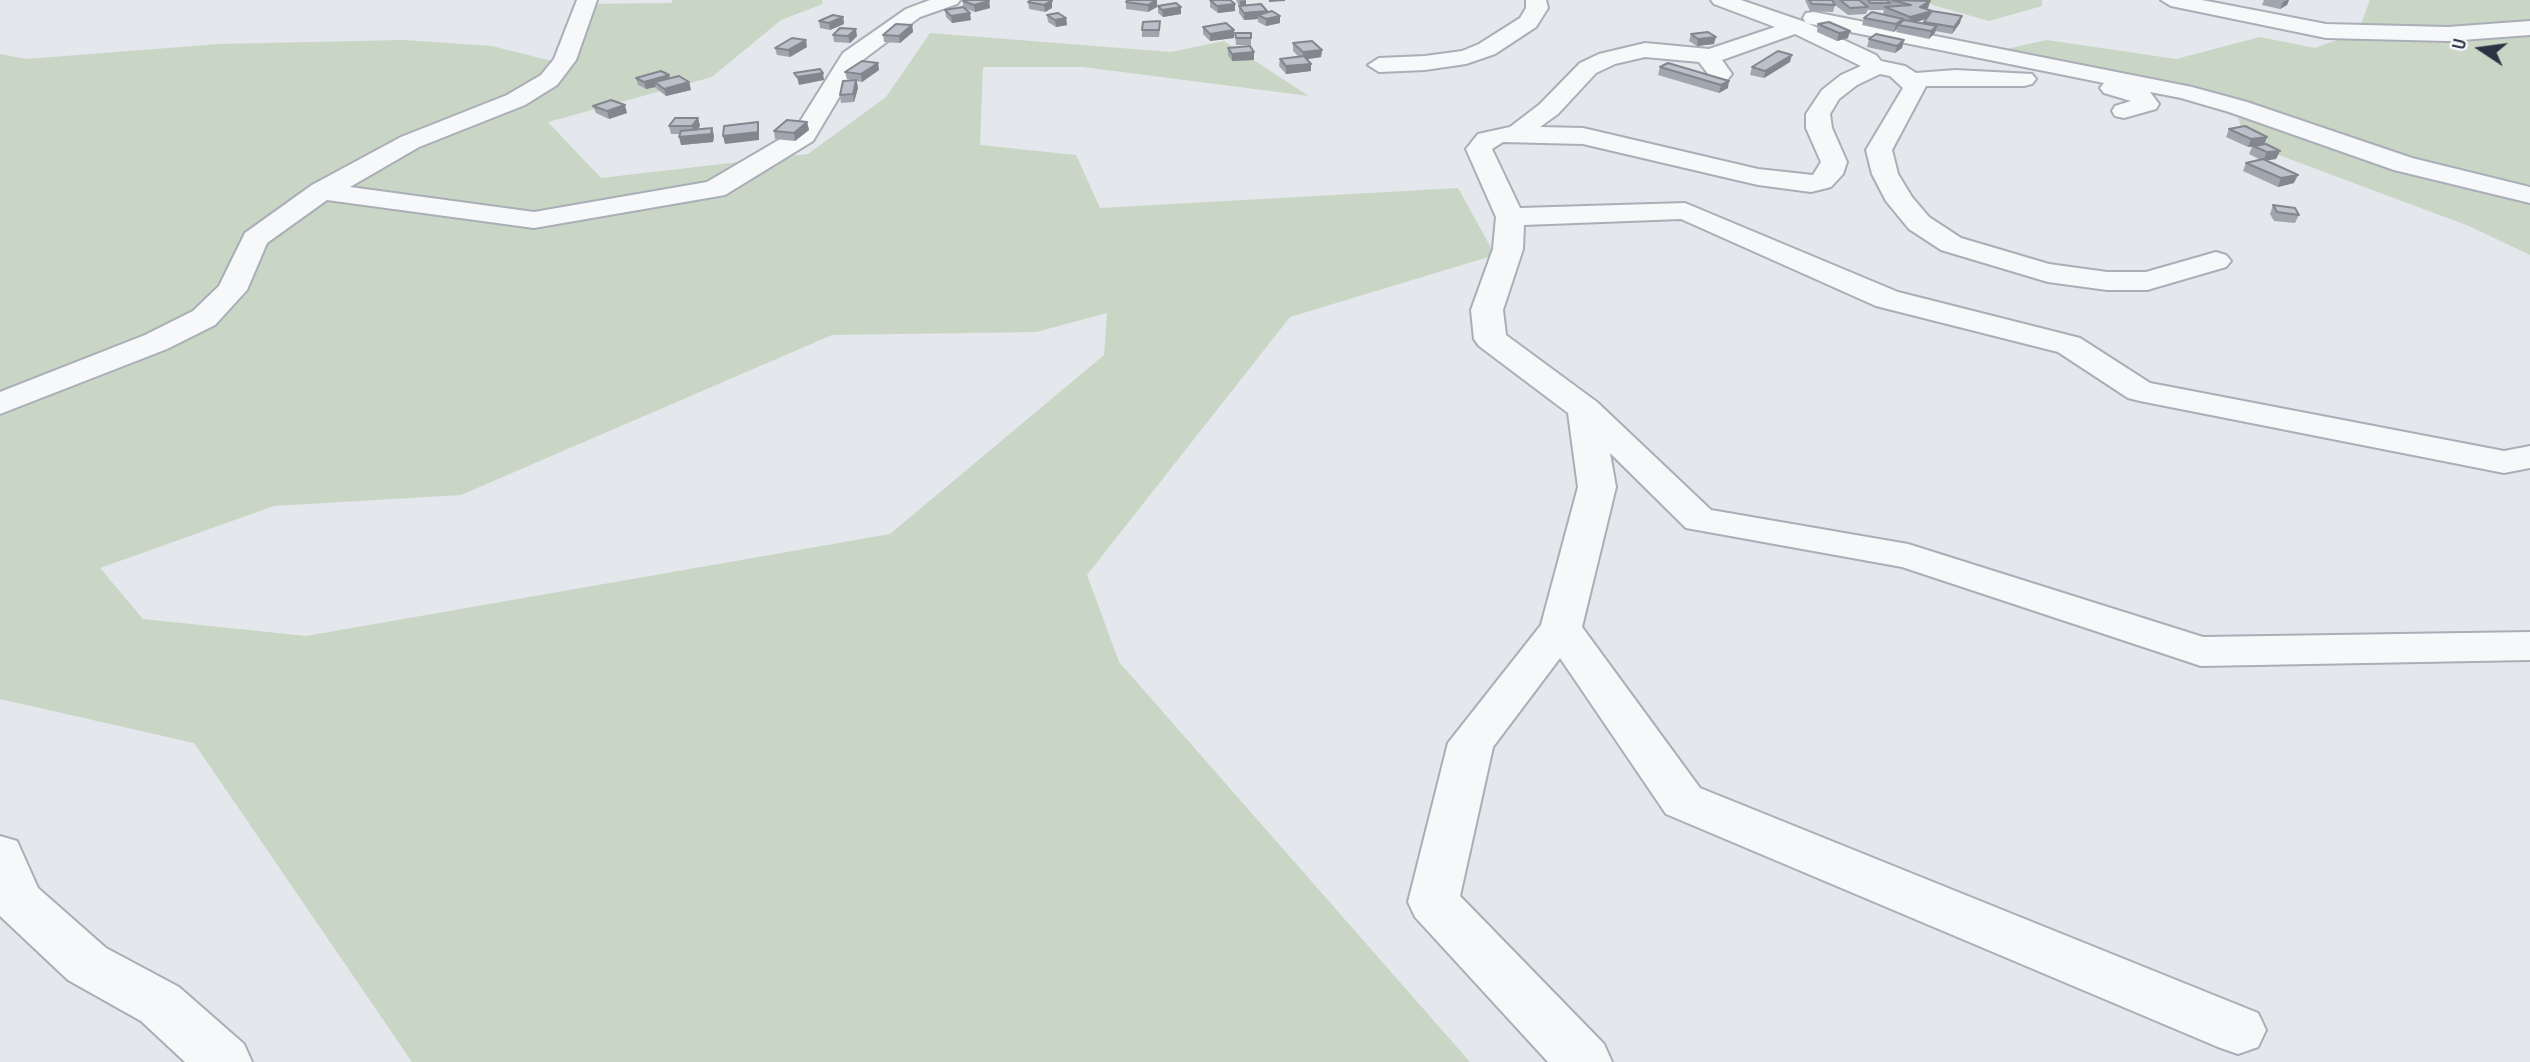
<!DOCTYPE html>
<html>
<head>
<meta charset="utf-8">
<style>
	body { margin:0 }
	#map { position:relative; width:2530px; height:1062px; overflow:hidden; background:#e4e7ec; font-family:"Sofia Sans Condensed",sans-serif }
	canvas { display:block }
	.north { position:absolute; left:2446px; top:14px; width:70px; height:70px; -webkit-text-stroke:5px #f4f6f9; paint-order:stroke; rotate:283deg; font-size:19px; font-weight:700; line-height:28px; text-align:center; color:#2b3445 }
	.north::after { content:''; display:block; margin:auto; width:24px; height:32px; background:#2b3445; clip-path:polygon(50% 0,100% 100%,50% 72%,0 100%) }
</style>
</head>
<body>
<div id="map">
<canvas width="2530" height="1062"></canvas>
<div class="north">U</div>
</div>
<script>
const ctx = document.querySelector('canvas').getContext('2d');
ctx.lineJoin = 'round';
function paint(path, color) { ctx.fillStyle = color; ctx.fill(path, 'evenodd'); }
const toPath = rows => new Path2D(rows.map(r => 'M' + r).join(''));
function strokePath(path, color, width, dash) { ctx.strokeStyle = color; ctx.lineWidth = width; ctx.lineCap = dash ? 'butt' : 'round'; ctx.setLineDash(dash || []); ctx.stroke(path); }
const green = toPath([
	[673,0,822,0,823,4,781,20,712,77,548,122,601,178,808,154,886,97,930,33,1171,52,1224,41,1309,96,1083,67,983,67,980,145,1076,155,1100,208,1458,188,1495,255,1290,317,1087,575,1119,662,1470,1062,412,1062,194,743,0,699,0,54,26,59,219,44,403,40,492,46,564,64,581,4,671,3],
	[1107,313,1104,355,890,534,306,636,143,619,100,568,274,506,461,495,832,335,1036,332],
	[1915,0,2042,0,2042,6,1989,21],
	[2370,0,2530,0,2530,255,2469,226,2244,142,2236,107,2001,50,2047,40,2176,59,2260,37,2315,48,2358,32]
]);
const minor = toPath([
	[577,0,597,0,576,60,557,85,525,105,419,147,350,187,534,212,707,182,794,131,843,53,906,9,930,0,960,0,957,4,920,17,860,62,813,141,725,195,534,228,327,200,267,243,247,290,215,325,167,349,0,414,0,392,145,335,193,311,219,286,245,233,312,185,401,137,507,95,541,75,554,59,577,0],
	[1526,0,1546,0,1548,8,1536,27,1495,54,1466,64,1425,70,1379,72,1368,65,1379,58,1425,56,1462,51,1479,44,1520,18,1526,8,1526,0],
	[1711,0,1741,0,1805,22,1876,55,1881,61,1905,66,1916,73,1955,70,2032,74,2036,79,2032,84,2024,86,1926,86,1892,150,1898,174,1912,197,1929,217,1961,238,2049,264,2107,272,2146,272,2216,252,2226,255,2231,261,2226,267,2147,290,2107,290,2048,282,1941,250,1909,229,1886,201,1872,174,1866,150,1903,88,1890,76,1880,74,1857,85,1839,99,1830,114,1832,128,1847,162,1843,174,1831,187,1811,192,1758,185,1583,144,1503,142,1492,149,1520,208,1685,203,1898,292,2080,338,2150,383,2504,451,2530,446,2530,468,2504,473,2140,401,2128,398,2058,352,1876,306,1681,219,1524,225,1523,249,1503,310,1506,335,1597,402,1711,510,1908,544,2203,637,2530,632,2530,660,2201,666,1902,567,1686,528,1610,453,1616,487,1582,627,1700,788,2258,1013,2266,1030,2258,1047,2238,1054,2218,1047,1666,814,1560,658,1493,747,1460,896,1604,1044,1612,1062,1548,1062,1415,917,1408,902,1448,743,1541,625,1578,487,1568,413,1479,346,1474,339,1471,310,1493,249,1496,217,1466,149,1478,134,1510,127,1540,104,1580,63,1599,54,1645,43,1709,49,1775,27,1714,4,1711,0],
	[1795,34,1861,66,1841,75,1822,90,1806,114,1806,128,1821,162,1813,175,1758,169,1583,128,1540,127,1558,114,1596,73,1615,64,1645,57,1699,62,1712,79,1720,81,1728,79,1732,74,1722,60,1795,34],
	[2161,0,2202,0,2326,24,2448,27,2530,21,2530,35,2448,41,2326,38,2171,6,2161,0],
	[1814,12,2192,87,2247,102,2412,158,2530,187,2530,203,2394,170,2229,112,2181,98,2150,92,2159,104,2156,109,2124,118,2115,116,2112,111,2115,106,2131,101,2104,93,2100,88,2104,83,1806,23,1803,18,1806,13,1814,12],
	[0,836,17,841,38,888,106,948,179,987,244,1044,252,1062,185,1062,141,1021,68,980,0,916,0,836]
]);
const wall = toPath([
	[1031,0,1052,8,1045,12,1029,9,1028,2],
	[1157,0,1157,7,1148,12,1126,9,1126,2],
	[1210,0,1235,4,1235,11,1218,13,1210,7],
	[1236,0,1245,0,1246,6,1280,16,1280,23,1266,26,1258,22,1258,19,1244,20,1239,13,1239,6],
	[1805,0,1859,0,1862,3,1860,0,1927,0,1930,1,1928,8,1926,9,1960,23,1952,34,1935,31,1929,39,1896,32,1897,29,1894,32,1862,25,1864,18,1883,14,1884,10,1868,10,1868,9,1866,14,1848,15,1835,5,1833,12,1810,11],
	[1926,19,1924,24,1916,22],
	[2264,0,2289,0,2287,5,2280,9,2262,5],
	[963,1,989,1,990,8,975,12,966,9,971,20,952,23,946,17,945,10,963,7],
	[1158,6,1181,14,1163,17,1158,13],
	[1047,15,1066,18,1067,25,1056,27,1048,22],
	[843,17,844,24,830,30,820,28,819,21],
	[1829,22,1848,38,1837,41,1817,32,1818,24],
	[912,25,913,32,900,43,884,42,883,35],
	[1203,27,1234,30,1234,38,1210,41,1203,34],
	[1160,29,1159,37,1142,37,1142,30],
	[1235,33,1251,38,1251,45,1236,45],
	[1691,34,1714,44,1697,46,1689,41],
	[833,35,857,36,850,43,834,42],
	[1869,39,1904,40,1902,48,1895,53,1867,47],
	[1293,43,1322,50,1321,57,1307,59,1311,71,1286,74,1279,66,1280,59,1299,57,1293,51],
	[807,47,790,57,777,55,775,48],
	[1228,48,1254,52,1254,60,1232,61,1228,55],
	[1790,62,1764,78,1750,75,1752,67],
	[878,63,879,70,862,82,857,81,858,88,854,102,841,103,840,95,854,80,847,79,845,72],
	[1668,63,1728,88,1719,93,1658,75,1660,67],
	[636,78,669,78,689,82,691,90,666,96,657,89,656,87,646,89,638,85],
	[593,106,627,113,609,119,596,113],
	[698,118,700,126,698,129,712,128,714,136,713,142,681,145,680,134,671,134,669,126],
	[807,122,809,130,795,141,775,139,774,131],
	[2229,129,2267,137,2264,144,2280,151,2276,159,2265,160,2294,183,2278,187,2243,171,2246,163,2261,160,2249,154,2252,147,2248,147,2226,137],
	[2273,205,2299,215,2295,223,2274,221,2270,214]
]);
const shadedWall = toPath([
	[1157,0,1157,7,1148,12,1148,5],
	[1246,0,1246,7,1240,8,1240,1],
	[1269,0,1285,0,1285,1,1269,2],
	[2287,0,2289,0,2287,5,2280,9,2283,2],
	[989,1,990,8,975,12,974,5],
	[1052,1,1052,8,1045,12,1044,5],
	[1930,1,1928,8,1918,14,1920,7],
	[1235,4,1235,11,1218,13,1217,6],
	[1181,7,1181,14,1163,17,1162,10],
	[1267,11,1267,18,1258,15,1258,19,1244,20,1244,13],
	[1932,11,1930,18,1909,24,1910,17],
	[970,13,971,20,952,23,951,16],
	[1280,16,1280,23,1266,26,1266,19],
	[1962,16,1960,23,1952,34,1954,27],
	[843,17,844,24,830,30,829,23],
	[1066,18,1067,25,1056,27,1055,20],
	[1903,19,1901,26,1898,25,1897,29,1894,32,1896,24],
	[912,25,913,32,900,43,899,36],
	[1937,26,1935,33,1929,39,1931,31],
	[856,29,857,36,850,43,848,36],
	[1234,30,1234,38,1210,41,1210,34],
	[1850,31,1848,38,1837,41,1839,33],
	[1716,37,1714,44,1697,46,1698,39],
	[806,40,807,47,790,57,788,50],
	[1904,40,1902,48,1895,53,1897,46],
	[1322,50,1321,57,1303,60,1303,52],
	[1254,52,1254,60,1232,61,1232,54],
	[1792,55,1790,62,1764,78,1765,71],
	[878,63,879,70,862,82,861,74],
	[1311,64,1311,71,1286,74,1286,66],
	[823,73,824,80,799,85,797,77],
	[669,75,671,82,655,82,656,87,646,89,644,82],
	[856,80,858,88,854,102,853,94],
	[1729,81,1728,88,1719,93,1721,85],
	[689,82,691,90,666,96,664,89],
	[625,105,627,113,609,119,607,111],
	[698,118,700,126,694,134,692,126],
	[758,122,759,130,759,140,725,144,723,136],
	[807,122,809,130,795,141,794,133],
	[712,128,714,136,713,142,681,145,679,137],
	[2267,137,2264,145,2253,146,2248,147,2251,139],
	[2280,151,2276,159,2263,161,2267,152],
	[2298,175,2294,183,2278,187,2281,178]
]);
const building = toPath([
	[967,0,987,0,989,1,974,5,963,1,967,0],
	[1031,0,1048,0,1052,1,1044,5,1028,2,1031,0],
	[1128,0,1156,0,1148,5,1126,2,1128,0],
	[1210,0,1230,0,1235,4,1217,6,1210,0],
	[1809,0,1832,0,1835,5,1812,4,1809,0],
	[1840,0,1859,0,1868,7,1850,8,1840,0],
	[1868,0,1887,0,1890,3,1870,3,1868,0],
	[1892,0,1930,1,1920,7,1932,11,1910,17,1885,7,1911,5,1892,0],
	[1176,3,1181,7,1162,10,1158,6,1176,3],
	[1261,4,1267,11,1244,13,1239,6,1261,4],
	[963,7,970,13,951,16,945,10,963,7],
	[1272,11,1280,16,1266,19,1258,15,1272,11],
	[1932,11,1962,16,1954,27,1924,22,1932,11],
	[1872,12,1903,19,1896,24,1864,18,1872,12],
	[1058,13,1066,18,1055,20,1047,15,1058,13],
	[833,15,843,17,829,23,819,21,833,15],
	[1904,20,1937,26,1931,31,1898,25,1904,20],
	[1160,21,1159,30,1142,30,1143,22,1160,21],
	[1829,22,1850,31,1839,33,1818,24,1829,22],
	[1226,23,1234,30,1210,34,1203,27,1226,23],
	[896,24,912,25,899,36,883,35,896,24],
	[840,28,856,29,848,36,833,35,840,28],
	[1708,32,1716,37,1698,39,1691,34,1708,32],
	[1235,33,1251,33,1251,38,1236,38,1235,33],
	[1876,34,1904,40,1897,46,1869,39,1876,34],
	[792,38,806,40,788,50,775,48,792,38],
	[1312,41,1322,50,1303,52,1293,43,1312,41],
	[1250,46,1254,52,1232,54,1228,48,1250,46],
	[1778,51,1792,55,1765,71,1752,67,1778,51],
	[1304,56,1311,64,1286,66,1280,59,1304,56],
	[862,61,878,63,861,74,845,72,862,61],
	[1668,63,1729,81,1721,85,1660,67,1668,63],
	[820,69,823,73,797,77,794,73,820,69],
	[661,71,669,75,644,82,636,78,661,71],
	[679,76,689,82,664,89,655,82,679,76],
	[856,80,853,94,840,95,843,81,856,80],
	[611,100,625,105,607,111,593,106,611,100],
	[675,118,698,118,692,126,669,126,675,118],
	[787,120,807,122,794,133,774,131,787,120],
	[758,122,758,132,723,136,724,126,758,122],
	[2245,126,2267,137,2251,139,2229,129,2245,126],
	[712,128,711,134,679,137,681,131,712,128],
	[2266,144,2280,151,2267,152,2253,146,2266,144],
	[2263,159,2298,175,2281,178,2246,163,2263,159],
	[2273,205,2295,208,2299,215,2277,212,2273,205]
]);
paint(green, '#c9d6c5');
strokePath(minor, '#a9aeb7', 4);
paint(minor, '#f7f8fa');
paint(wall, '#a1a5ae');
paint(shadedWall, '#83868d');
paint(building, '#bbc0ca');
strokePath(building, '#83868d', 2);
</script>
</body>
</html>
